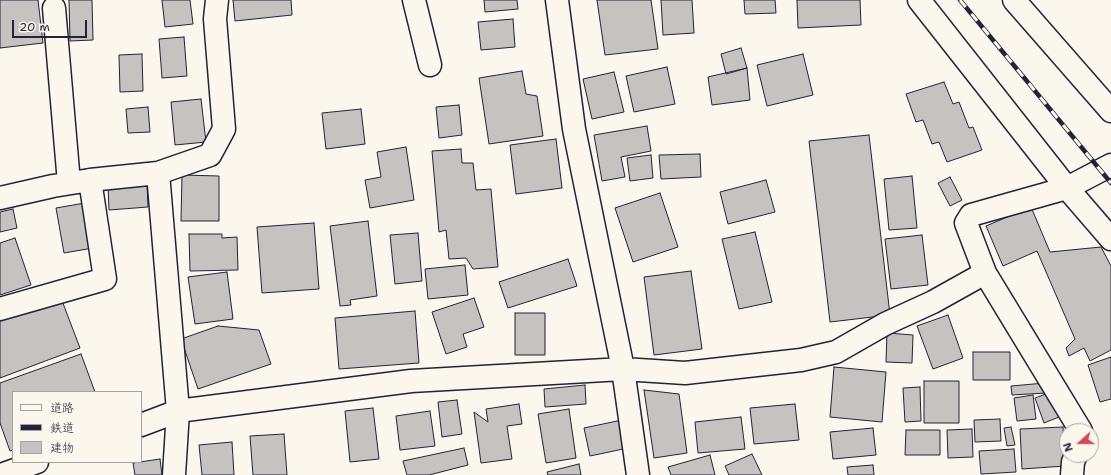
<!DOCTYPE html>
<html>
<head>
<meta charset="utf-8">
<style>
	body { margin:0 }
	#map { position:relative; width:1111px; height:475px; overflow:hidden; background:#fbf7ec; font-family:"Shantell Sans","Klee One",sans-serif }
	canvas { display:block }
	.legend { position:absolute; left:12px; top:391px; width:130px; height:72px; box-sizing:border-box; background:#fbf7ec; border:1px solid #a4a2a5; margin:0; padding:5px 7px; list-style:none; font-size:12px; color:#22223b }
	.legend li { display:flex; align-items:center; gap:8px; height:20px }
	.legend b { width:20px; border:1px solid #a4a2a5 }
	.north { position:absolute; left:1059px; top:423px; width:40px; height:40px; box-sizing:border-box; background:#fbf7ec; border:1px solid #a4a2a5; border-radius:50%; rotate:249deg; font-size:11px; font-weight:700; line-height:16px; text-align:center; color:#22223b }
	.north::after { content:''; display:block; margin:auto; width:14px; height:18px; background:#d1495b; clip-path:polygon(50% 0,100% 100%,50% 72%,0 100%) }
	.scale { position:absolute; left:12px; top:20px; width:75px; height:18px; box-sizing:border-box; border:2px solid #22223b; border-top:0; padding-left:5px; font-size:12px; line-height:14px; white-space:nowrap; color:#22223b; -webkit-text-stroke:3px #fbf7ec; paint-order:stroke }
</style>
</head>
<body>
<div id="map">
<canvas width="1111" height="475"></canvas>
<ul class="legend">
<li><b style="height:5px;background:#fbf7ec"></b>道路</li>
<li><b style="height:5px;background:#22223b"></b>鉄道</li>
<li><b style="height:11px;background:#c6c2c0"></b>建物</li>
</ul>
<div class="north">N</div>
<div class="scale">20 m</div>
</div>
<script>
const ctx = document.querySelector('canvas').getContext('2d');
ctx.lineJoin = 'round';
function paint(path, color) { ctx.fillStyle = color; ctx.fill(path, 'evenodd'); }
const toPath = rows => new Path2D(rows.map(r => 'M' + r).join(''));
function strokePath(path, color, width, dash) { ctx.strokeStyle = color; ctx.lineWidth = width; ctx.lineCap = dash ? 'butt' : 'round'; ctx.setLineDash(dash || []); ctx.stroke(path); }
const building = toPath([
	[0,0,38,0,43,43,0,48,0,0],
	[69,0,92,0,93,40,70,41,69,0],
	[162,0,190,0,193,24,165,27,162,0],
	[233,0,291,0,292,15,235,21,233,0],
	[484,0,517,0,518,9,485,12,484,0],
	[597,0,651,0,658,49,605,55,597,0],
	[661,0,692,0,694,33,663,35,661,0],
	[744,0,775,0,776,13,745,14,744,0],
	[797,0,860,0,861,25,798,28,797,0],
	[513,19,515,47,481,50,478,22,513,19],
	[184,37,187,76,162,78,159,39,184,37],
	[741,48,747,68,726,74,721,54,741,48],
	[142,54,143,91,120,92,119,55,142,54],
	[803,54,813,95,767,106,757,65,803,54],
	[667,67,675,104,634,112,626,76,667,67],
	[747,68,750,100,712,105,708,77,747,68],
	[522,71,526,94,537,96,543,136,489,144,479,78,522,71],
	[614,72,624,112,592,119,583,79,614,72],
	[944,82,953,104,959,102,969,128,973,127,982,150,947,162,939,142,932,144,923,120,916,122,906,94,944,82],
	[201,99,206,142,175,145,171,102,201,99],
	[459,105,462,135,439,138,436,107,459,105],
	[148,107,150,132,128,133,126,109,148,107],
	[361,109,365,144,326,149,322,113,361,109],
	[647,126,651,151,621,157,625,177,602,181,594,135,647,126],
	[869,135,890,315,830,322,809,141,869,135],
	[556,139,562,188,516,194,510,145,556,139],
	[406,147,414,200,370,208,365,180,381,177,377,152,406,147],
	[461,149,462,163,473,163,476,190,491,189,498,267,473,269,466,258,449,259,446,230,439,232,432,151,461,149],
	[700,154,701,177,661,179,659,155,700,154],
	[651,155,653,178,630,181,627,158,651,155],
	[182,175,219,176,219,221,181,221,182,175],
	[912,176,917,228,889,230,884,179,912,176],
	[950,177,962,200,950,206,938,183,950,177],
	[766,180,775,212,728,224,720,192,766,180],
	[147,183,148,207,109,210,108,186,147,183],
	[660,193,678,247,633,262,615,208,660,193],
	[85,203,93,248,64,253,56,208,85,203],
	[1031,207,1050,252,1101,247,1111,266,1111,350,1090,361,1084,348,1069,356,1066,348,1075,339,1037,251,1003,266,986,226,1031,207],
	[13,209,17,228,0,232,0,212,13,209],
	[368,221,377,296,350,300,351,305,340,306,330,226,368,221],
	[314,223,319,289,262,293,257,227,314,223],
	[755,232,772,302,739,309,722,239,755,232],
	[418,233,422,281,395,284,390,235,418,233],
	[189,234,222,234,222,238,237,237,238,270,190,271,189,234],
	[922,235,928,285,891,289,885,239,922,235],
	[15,238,31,285,0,295,0,243,15,238],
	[568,259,577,286,508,308,499,282,568,259],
	[465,265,468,295,428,299,425,269,465,265],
	[691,271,702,349,654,355,644,277,691,271],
	[227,272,233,319,195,324,188,277,227,272],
	[61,298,80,348,0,378,0,321,61,298],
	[474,298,484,327,463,334,467,347,446,354,432,312,474,298],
	[415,311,419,363,339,369,335,318,415,311],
	[515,313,545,313,545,355,515,355,515,313],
	[948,315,963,358,933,369,917,326,948,315],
	[218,326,259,330,271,364,198,389,181,339,218,326],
	[887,333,913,335,912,363,886,362,887,333],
	[973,352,1010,352,1010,380,973,380,973,352],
	[81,354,95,392,13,392,13,450,10,451,0,423,0,383,81,354],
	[1111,357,1111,399,1100,402,1088,365,1111,357],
	[834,367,886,372,882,422,830,417,834,367],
	[924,381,959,381,959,423,924,423,924,381],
	[1045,383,1046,393,1012,395,1011,386,1045,383],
	[585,385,586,404,545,407,544,389,585,385],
	[920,387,921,421,905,422,903,388,920,387],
	[644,390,679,394,687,453,654,458,644,390],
	[1051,392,1059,417,1044,423,1035,398,1051,392],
	[1033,395,1036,419,1017,421,1014,398,1033,395],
	[457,400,462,434,442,437,438,402,457,400],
	[519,404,522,424,507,426,512,459,481,463,474,412,488,422,486,409,519,404],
	[795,404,799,440,754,444,750,408,795,404],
	[373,408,379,459,350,462,345,411,373,408],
	[569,409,576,458,546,463,538,414,569,409],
	[430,411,435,446,400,450,396,416,430,411],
	[741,417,745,449,698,453,695,422,741,417],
	[1000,419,1001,441,975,442,974,420,1000,419],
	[622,420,628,448,590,456,584,428,622,420],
	[1011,427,1015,445,1007,446,1004,428,1011,427],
	[1063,427,1065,466,1022,469,1020,429,1063,427],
	[873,428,876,455,833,459,830,432,873,428],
	[972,429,973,457,948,458,947,430,972,429],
	[906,430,940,430,940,455,905,455,906,430],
	[284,434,287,475,253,475,250,436,284,434],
	[232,442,234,475,202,475,199,445,232,442],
	[464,448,468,465,429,475,407,475,403,461,464,448],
	[1014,449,1016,472,981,474,979,451,1014,449],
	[752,454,762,475,729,475,725,466,752,454],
	[710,455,715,475,671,475,668,467,710,455],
	[160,459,162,475,135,475,133,463,160,459],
	[579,464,581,475,548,475,547,472,579,464],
	[873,465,874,475,848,475,847,467,873,465]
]);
const minor = toPath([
	[414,0,430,65],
	[557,0,574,129,623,369,638,475],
	[919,0,1067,188,1111,239],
	[1014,0,1111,111],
	[54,8,69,183],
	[158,173,178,411,174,475],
	[0,198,53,186,90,180,158,173,210,155,224,129,215,19,217,0],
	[0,309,105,279,90,180],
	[141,425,178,411,411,381,623,369,685,373,801,360,836,352,885,324,933,302,985,273],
	[1081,431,985,273,966,223,971,215,1067,188,1111,165],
	[1,475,37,462],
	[1072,475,1073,462,1076,455]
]);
const rail = toPath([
	[960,0,1111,183]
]);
paint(building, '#c6c2c0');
strokePath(building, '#22223b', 1);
strokePath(minor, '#22223b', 25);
strokePath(minor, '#fbf7ec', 22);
strokePath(rail, '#22223b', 4.5);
strokePath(rail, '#fbf7ec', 3, [9]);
</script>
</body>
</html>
